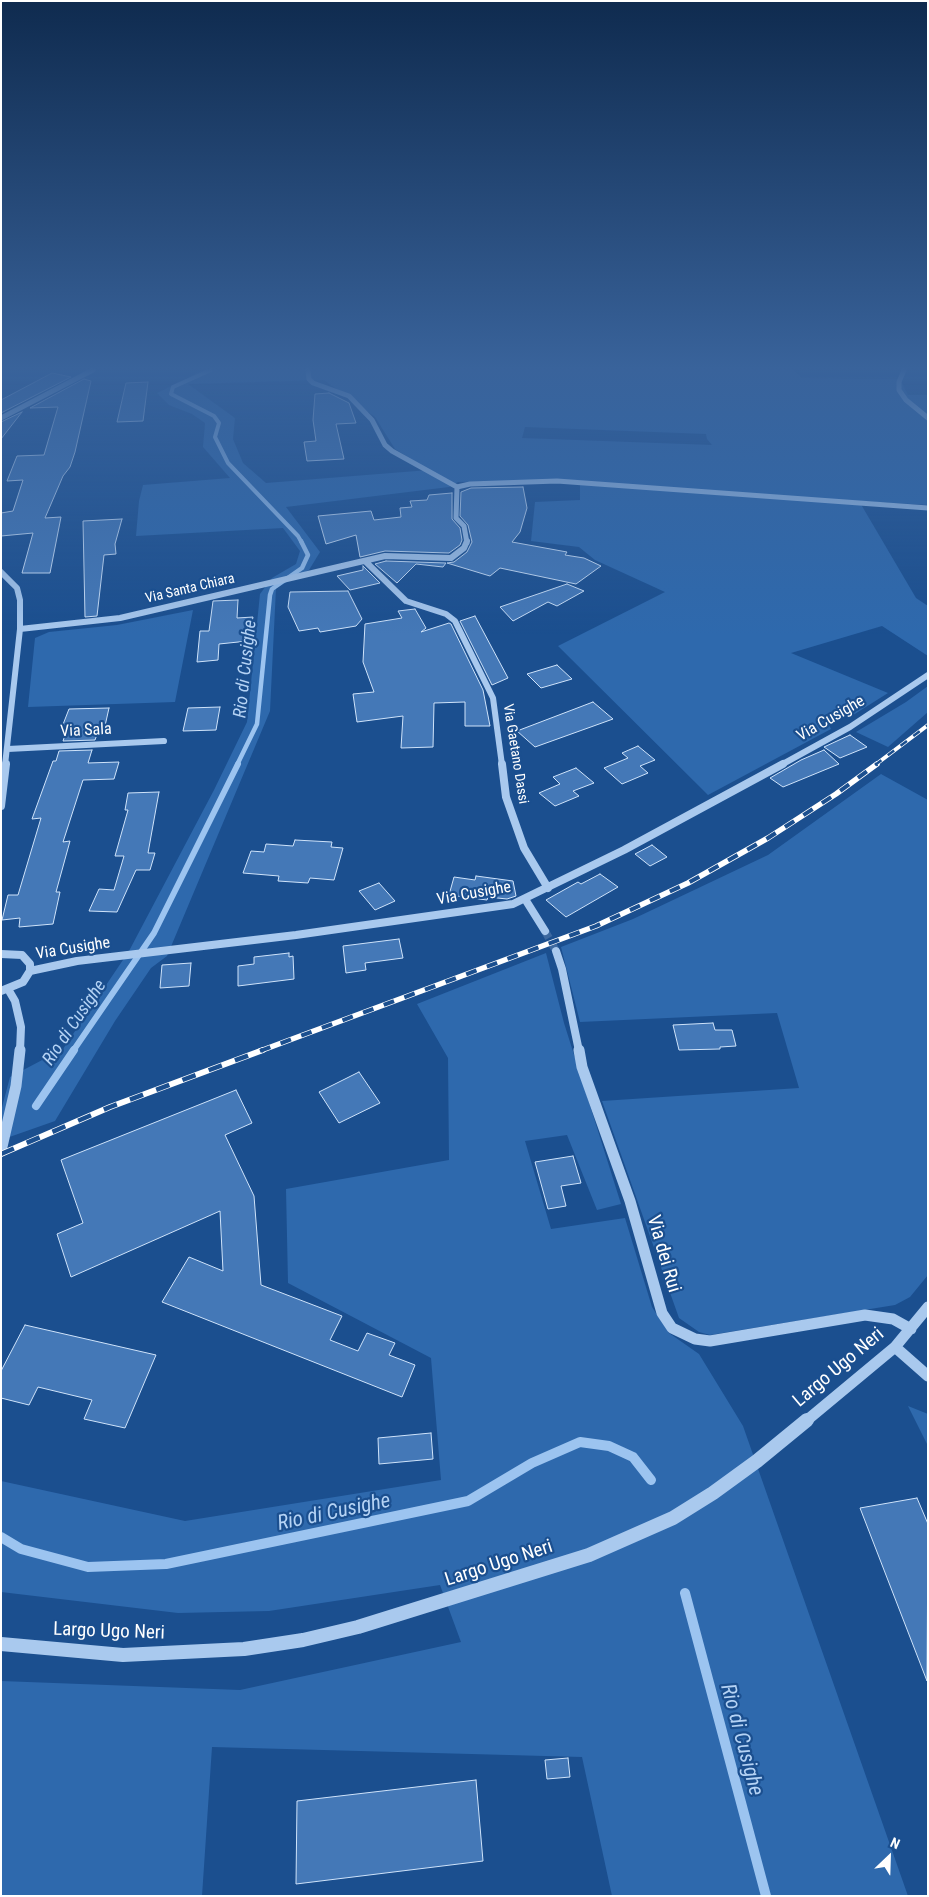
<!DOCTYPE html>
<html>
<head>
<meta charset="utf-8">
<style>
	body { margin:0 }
	#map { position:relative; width:929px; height:1897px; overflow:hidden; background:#1b4f8f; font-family:"Roboto Condensed",sans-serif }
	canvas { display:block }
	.frame { position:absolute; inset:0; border:2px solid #fff; pointer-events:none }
	.north { position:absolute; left:864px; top:1832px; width:50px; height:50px; -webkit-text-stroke:4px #1b4f8f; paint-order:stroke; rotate:24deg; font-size:14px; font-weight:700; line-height:20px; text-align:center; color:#fff }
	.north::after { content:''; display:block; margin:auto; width:18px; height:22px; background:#fff; clip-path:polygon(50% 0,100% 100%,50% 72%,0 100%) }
</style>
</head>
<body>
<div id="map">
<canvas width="929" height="1897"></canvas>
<div class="frame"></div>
<div class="north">N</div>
</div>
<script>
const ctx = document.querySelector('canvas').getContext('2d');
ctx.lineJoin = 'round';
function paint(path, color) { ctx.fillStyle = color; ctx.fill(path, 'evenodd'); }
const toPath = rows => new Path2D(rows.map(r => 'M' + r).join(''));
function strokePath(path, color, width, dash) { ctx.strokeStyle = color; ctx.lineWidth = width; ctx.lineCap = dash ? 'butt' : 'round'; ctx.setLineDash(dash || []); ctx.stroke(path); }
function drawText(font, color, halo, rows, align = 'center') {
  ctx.font = font + ' "Roboto Condensed",sans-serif'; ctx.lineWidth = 4.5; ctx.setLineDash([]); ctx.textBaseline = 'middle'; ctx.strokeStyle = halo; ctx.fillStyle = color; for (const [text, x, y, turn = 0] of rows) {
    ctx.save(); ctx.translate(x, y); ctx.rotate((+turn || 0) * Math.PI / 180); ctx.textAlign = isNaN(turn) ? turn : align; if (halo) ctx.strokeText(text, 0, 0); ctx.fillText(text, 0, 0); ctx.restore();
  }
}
const green = toPath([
	[203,370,794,370,802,378,900,379,908,395,928,395,928,505,859,501,916,598,928,606,928,656,882,626,791,653,888,693,850,717,844,716,829,725,831,729,708,795,558,646,665,592,595,560,579,547,531,541,535,502,580,500,580,480,458,482,449,487,286,507,320,552,309,570,276,588,270,711,167,956,151,968,115,1021,55,1121,1,1140,1,1111,10,1077,63,1049,129,951,214,790,247,722,260,594,272,578,296,564,300,551,283,528,136,536,139,501,143,485,230,478,203,447,205,423,192,414,169,405,157,393],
	[324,380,375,417,395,449,429,470,266,483,243,463,233,439,235,418,188,384],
	[525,427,706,434,707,439,712,445,522,438],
	[193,610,175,702,28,707,35,638,49,632,117,625],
	[928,686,928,712,888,747,856,732,906,702],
	[881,774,928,800,928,1275,910,1297,895,1305,710,1335,699,1332,679,1318,602,1101,799,1088,777,1013,580,1022,561,947,633,919,768,855],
	[546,953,564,1023,621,1204,597,1210,567,1135,525,1141,551,1229,625,1218,652,1307,669,1333,699,1354,743,1426,908,1896,612,1896,582,1757,212,1747,202,1896,1,1896,1,1681,240,1690,461,1642,440,1585,269,1611,178,1613,1,1592,1,1481,185,1521,441,1480,431,1358,288,1283,286,1189,449,1160,448,1058,417,1004],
	[908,1406,928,1414,928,1446]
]);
const streamFar4 = toPath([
	[211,370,173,387,171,394,214,416,219,423,215,437,228,463,298,536,302,543]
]);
const streamFar3 = toPath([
	[237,765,257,724,270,595,272,589,302,568,308,555,301,541]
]);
const streamFar2 = toPath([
	[73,1051,154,933,238,764]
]);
const streamFar1 = toPath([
	[36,1106,74,1050]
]);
const stream = toPath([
	[1,1537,21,1549,88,1567,166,1564,468,1501,532,1463,580,1442,609,1446,633,1457,651,1480],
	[685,1593,766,1896]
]);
const building = toPath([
	[52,373,71,377,1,413,1,400,52,373],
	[84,379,91,381,75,452,70,467,63,476,45,518,61,517,50,573,22,573,33,533,1,536,1,513,13,511,23,480,7,481,17,456,44,455,58,407,30,408,84,379],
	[148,382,143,421,117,422,126,383,148,382],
	[329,393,349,403,356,423,336,424,344,459,307,461,304,442,316,441,313,420,315,394,329,393],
	[22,412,1,439,1,422,22,412],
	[523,487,527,508,520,532,512,542,567,552,565,555,584,558,601,566,576,584,500,568,490,576,447,563,454,562,467,552,472,542,468,525,460,516,461,492,471,488,523,487],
	[452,493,452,519,460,528,462,540,460,545,449,553,385,551,360,557,356,535,326,544,318,516,371,511,374,520,401,517,400,508,412,507,410,501,427,500,429,495,452,493],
	[122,519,115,544,116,554,104,555,97,616,85,617,83,521,122,519],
	[386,561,446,563,443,567,416,564,397,583,375,564,386,561],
	[363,566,380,583,350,590,337,576,363,570,363,566],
	[567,584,584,591,557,606,548,602,513,621,500,607,567,584],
	[348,591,362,619,356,626,320,632,318,628,299,631,288,607,290,592,348,591],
	[238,600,237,618,253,617,248,641,219,644,218,660,197,662,200,631,209,631,213,601,238,600],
	[415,609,426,628,421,632,449,623,451,624,483,690,490,726,465,726,465,702,434,703,433,747,401,748,403,716,357,722,353,694,374,692,363,662,365,624,402,618,398,611,415,609],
	[475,616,508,678,492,685,460,621,475,616],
	[557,665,572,679,541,688,527,674,557,665],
	[593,702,613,719,535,747,517,731,593,702],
	[220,707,216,730,183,731,188,708,220,707],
	[109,708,105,726,100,726,95,740,63,741,68,727,62,727,69,709,109,708],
	[850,735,867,747,840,758,824,747,850,735],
	[638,746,655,760,640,766,648,773,622,784,604,768,628,758,622,753,638,746],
	[92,750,88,763,119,762,114,779,83,780,63,842,70,841,56,892,60,892,53,924,19,927,20,918,2,920,8,895,18,895,41,818,32,819,53,761,56,761,59,751,92,750],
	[824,750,839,764,783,787,770,778,801,760,824,750],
	[576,768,594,783,573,791,579,796,555,806,539,793,560,784,553,777,576,768],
	[159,792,148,853,155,853,150,870,136,870,117,912,89,911,99,889,114,890,124,856,115,856,128,810,125,810,128,793,159,792],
	[295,840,332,842,331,847,343,848,334,880,310,878,308,883,278,881,279,876,243,873,251,851,264,852,266,844,293,846,295,840],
	[652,845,667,857,650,866,635,854,652,845],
	[600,874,618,887,566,917,546,900,578,882,581,884,600,874],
	[476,876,513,881,516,896,507,899,488,897,487,900,449,895,454,877,475,880,476,876],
	[379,883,395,901,375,910,359,891,379,883],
	[399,939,403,958,365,963,366,970,346,973,343,946,399,939],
	[289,953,289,957,293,956,294,979,238,986,238,966,254,964,254,957,289,953],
	[191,963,189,986,160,988,162,965,191,963],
	[713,1023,715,1030,732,1030,736,1046,720,1047,720,1049,679,1050,673,1025,713,1023],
	[359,1072,380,1103,339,1123,319,1092,359,1072],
	[236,1090,252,1123,225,1135,254,1196,261,1285,342,1316,330,1340,358,1351,367,1333,395,1343,389,1355,415,1365,402,1397,162,1302,189,1257,223,1271,220,1211,71,1277,57,1234,83,1223,61,1160,236,1090],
	[573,1156,581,1183,561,1186,566,1206,548,1209,535,1162,573,1156],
	[25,1325,156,1355,125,1428,84,1419,92,1400,38,1387,29,1405,1,1398,1,1371,25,1325],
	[431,1433,433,1459,379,1464,378,1438,431,1433],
	[917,1498,928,1524,927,1681,860,1508,917,1498],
	[568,1758,570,1777,547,1779,545,1760,568,1758],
	[476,1780,483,1861,296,1884,297,1801,476,1780]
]);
const minorTunnel = toPath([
	[545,931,556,951]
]);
const minorFar4 = toPath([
	[308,370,309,379,313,383,349,396,372,420,385,445,392,451,457,487],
	[904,370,899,382,899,390,906,400,928,418],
	[1,418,93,370],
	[457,487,470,484,557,481,928,508],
	[457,487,456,518,464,526,467,543]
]);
const minorFar3 = toPath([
	[365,561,406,601,446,614,455,621,493,698,502,765],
	[1,572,17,588,20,600,20,629,5,765],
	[20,629,120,618,385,556,451,558,464,548,467,541],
	[8,749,164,741],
	[781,765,850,727,928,675]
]);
const minorFar2 = toPath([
	[502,764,506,797,524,848,548,888],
	[1,806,6,764],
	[525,899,545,931],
	[556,951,562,969,579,1051],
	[1,954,22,955,30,964,30,971,23,982,1,991],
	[30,971,77,961,296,935,513,904,624,850,783,764],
	[8,989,15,1001,21,1027,20,1051]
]);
const minorFar1 = toPath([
	[579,1050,582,1067,630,1201,662,1313,672,1328,695,1339,710,1341,865,1315,893,1319,911,1329],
	[1,1151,16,1086,20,1050],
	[895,1347,928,1376],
	[806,1421,895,1347,928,1307]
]);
const minor = toPath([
	[1,1644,123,1655,244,1649,303,1640,358,1627,589,1555,673,1518,713,1493,757,1461,807,1420]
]);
const railFar2 = toPath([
	[875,765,928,725]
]);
const railFar1 = toPath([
	[260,1051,596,926,688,883,768,838,836,794,877,764]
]);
const rail = toPath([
	[1,1154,110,1107,263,1050]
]);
const farStreetnames = [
	["Via Santa Chiara",190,589,-13],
	["Via Gaetano Dassi",515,754,81]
];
const streetNames = [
	["Via Cusighe",831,719,-30],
	["Via Sala",86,731,-3],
	["Via Cusighe",474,894,-10],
	["Via Cusighe",73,949,-9]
];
const waterNames = [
	["Rio di Cusighe",246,669,-84],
	["Rio di Cusighe",75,1023,-56]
];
const nearStreetnames = [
	["Via dei Rui",663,1254,74],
	["Largo Ugo Neri",839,1368,-40],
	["Largo Ugo Neri",499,1564,-18],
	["Largo Ugo Neri",109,1632,2]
];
const nearWaternames = [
	["Rio di Cusighe",334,1513,-12],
	["Rio di Cusighe",741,1740,75]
];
paint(green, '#2e69ad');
strokePath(streamFar4, '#9cc4f0', 4);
strokePath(streamFar3, '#9cc4f0', 4.5);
strokePath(streamFar2, '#9cc4f0', 6);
strokePath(streamFar1, '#9cc4f0', 8);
strokePath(stream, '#9cc4f0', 10);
paint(building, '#4478b7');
strokePath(building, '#cfe3fa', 1);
strokePath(minorTunnel, '#3d69a0', 8, [8, 4.5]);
strokePath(minorFar4, '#a9c9ee', 5);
strokePath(minorFar3, '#a9c9ee', 6);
strokePath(minorFar2, '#a9c9ee', 8);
strokePath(minorFar1, '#a9c9ee', 11);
strokePath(minor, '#a9c9ee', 14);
strokePath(railFar2, '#fff', 4);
strokePath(railFar1, '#fff', 5.5);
strokePath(rail, '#fff', 6);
strokePath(railFar2, '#1b4f8f', 2.5, [8]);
strokePath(railFar1, '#1b4f8f', 4, [11]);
strokePath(rail, '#1b4f8f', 4.5, [14]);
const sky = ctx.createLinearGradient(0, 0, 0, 635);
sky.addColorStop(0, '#0f2b4f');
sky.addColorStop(0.58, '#39639b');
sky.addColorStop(1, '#39639b00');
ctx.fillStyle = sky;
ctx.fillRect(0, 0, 929, 635);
drawText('14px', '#fff', '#1b4f8f', farStreetnames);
drawText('16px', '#fff', '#1b4f8f', streetNames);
drawText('italic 18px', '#b5d3f5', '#1b4f8f', waterNames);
drawText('19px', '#fff', '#1b4f8f', nearStreetnames);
drawText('italic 21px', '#b5d3f5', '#1b4f8f', nearWaternames);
</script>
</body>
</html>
